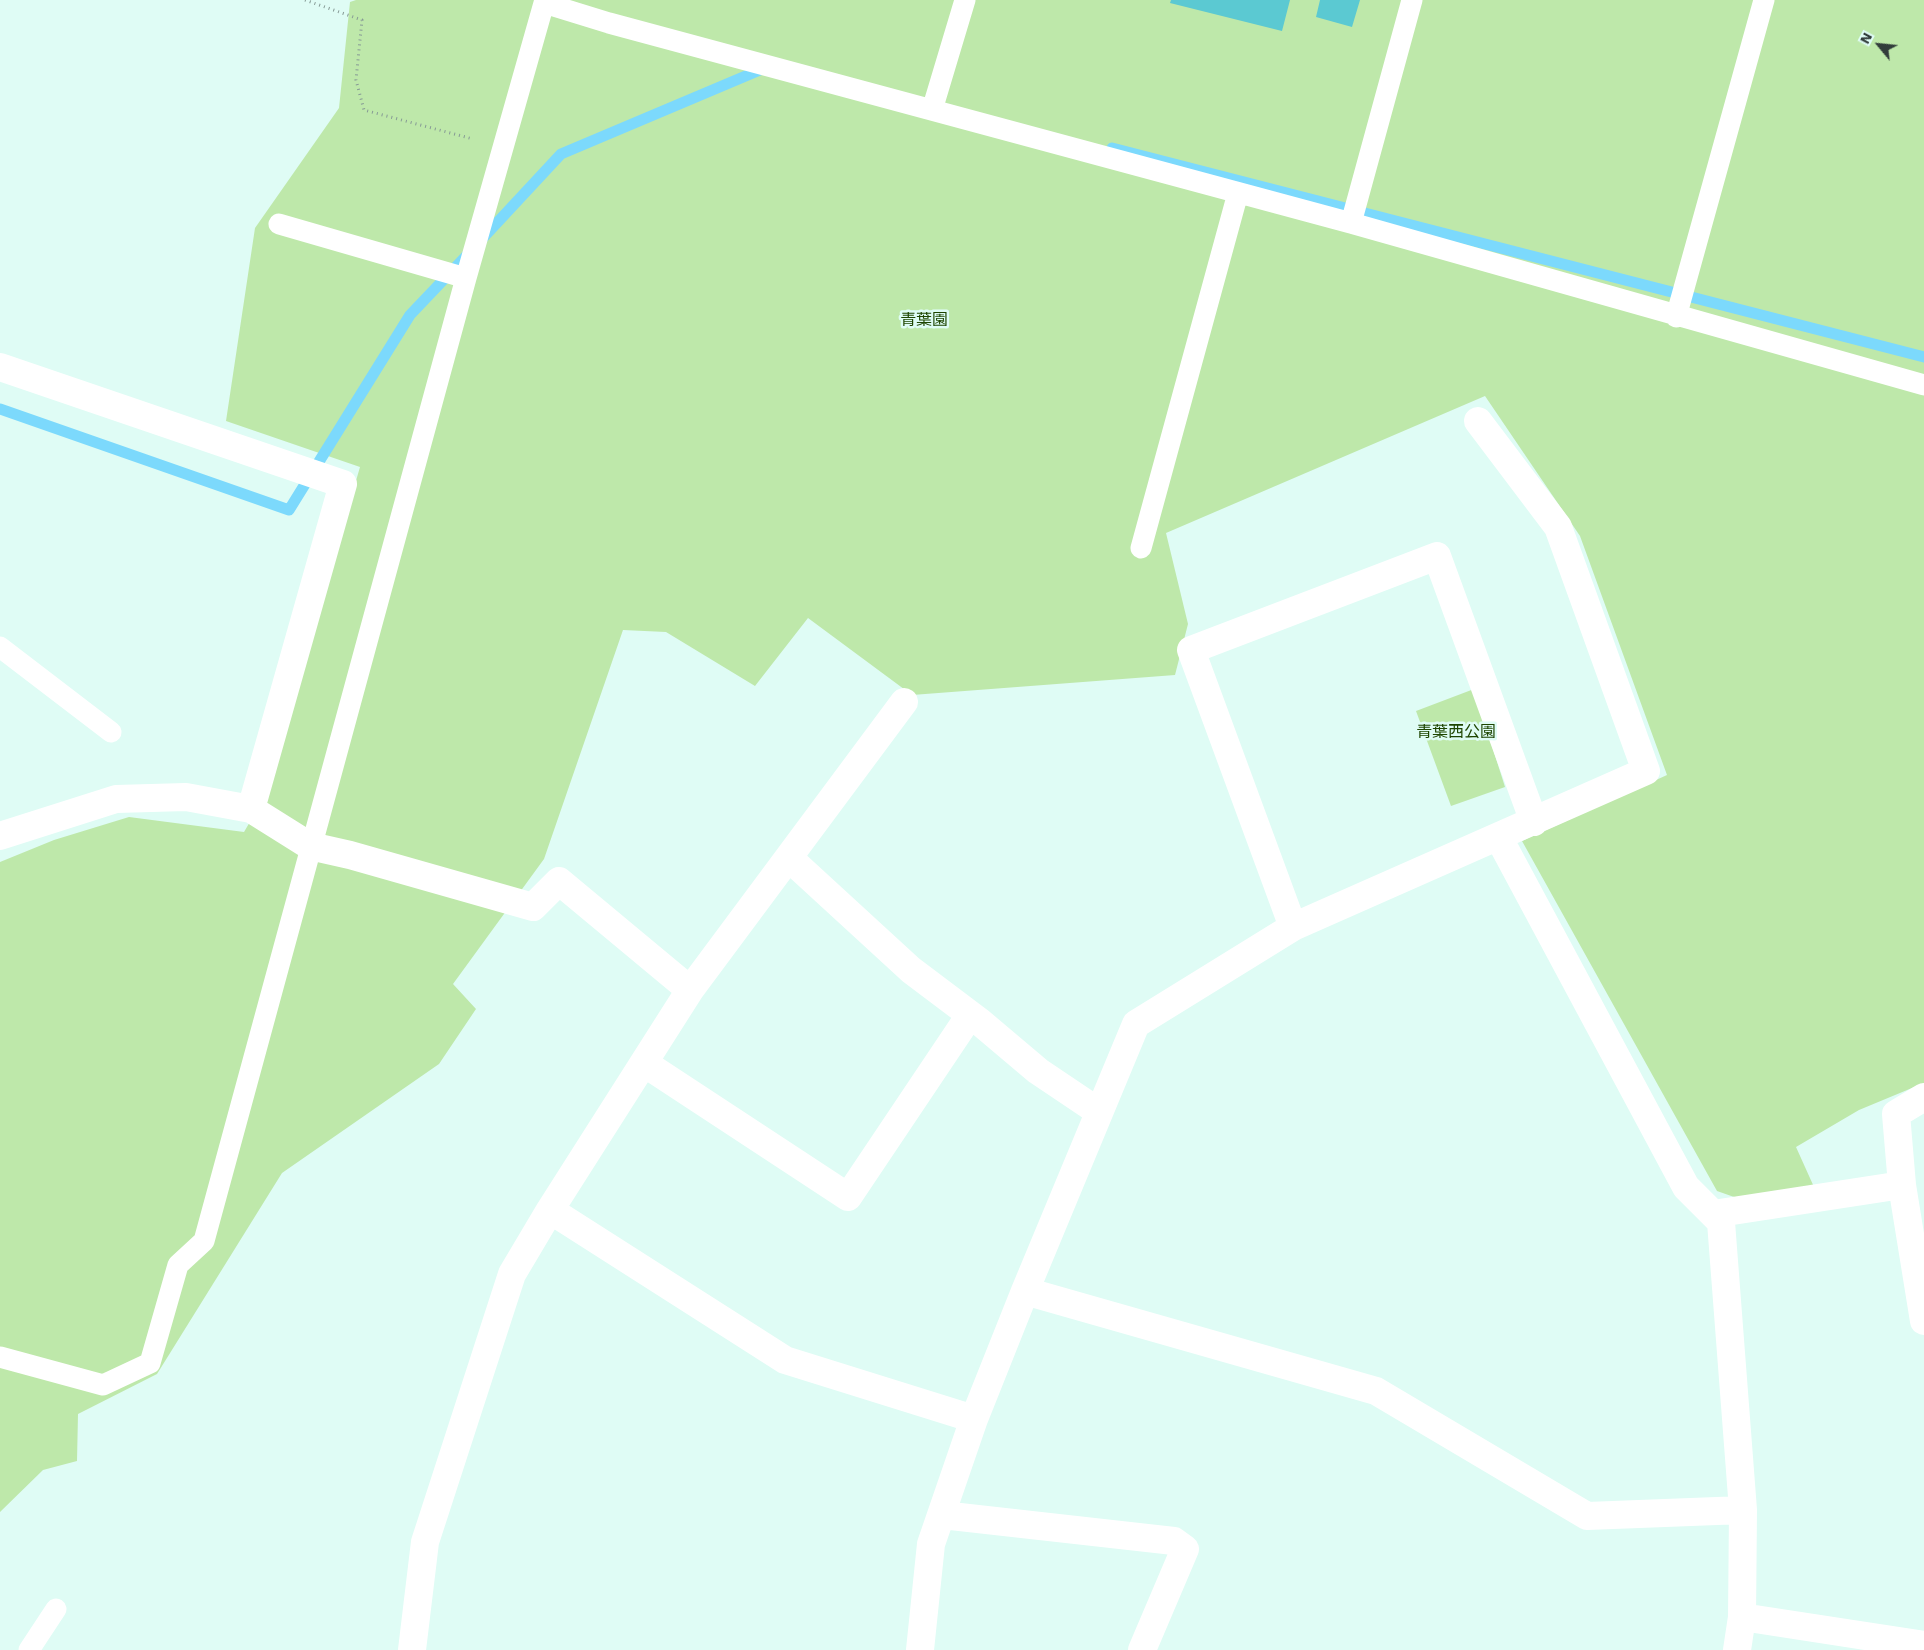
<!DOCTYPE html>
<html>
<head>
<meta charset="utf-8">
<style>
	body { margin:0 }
	#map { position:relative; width:1924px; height:1650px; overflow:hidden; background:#dffcf5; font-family:"Work Sans",sans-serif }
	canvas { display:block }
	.north { position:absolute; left:1854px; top:20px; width:50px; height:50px; -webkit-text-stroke:4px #dffcf5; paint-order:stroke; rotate:298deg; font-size:14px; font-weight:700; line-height:20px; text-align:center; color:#323d3b }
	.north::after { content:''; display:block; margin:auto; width:18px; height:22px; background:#323d3b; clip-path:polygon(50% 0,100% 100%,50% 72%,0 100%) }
</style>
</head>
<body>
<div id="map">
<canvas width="1924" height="1650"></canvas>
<div class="north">N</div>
</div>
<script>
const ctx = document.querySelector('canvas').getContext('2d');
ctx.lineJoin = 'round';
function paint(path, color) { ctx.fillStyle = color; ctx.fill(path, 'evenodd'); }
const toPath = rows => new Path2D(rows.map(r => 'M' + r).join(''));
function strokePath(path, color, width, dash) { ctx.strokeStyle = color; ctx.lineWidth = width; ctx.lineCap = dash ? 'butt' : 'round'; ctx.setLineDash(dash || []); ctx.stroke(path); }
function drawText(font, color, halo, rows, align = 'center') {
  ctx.font = font + ' "Work Sans","Noto Sans JP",sans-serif'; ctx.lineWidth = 5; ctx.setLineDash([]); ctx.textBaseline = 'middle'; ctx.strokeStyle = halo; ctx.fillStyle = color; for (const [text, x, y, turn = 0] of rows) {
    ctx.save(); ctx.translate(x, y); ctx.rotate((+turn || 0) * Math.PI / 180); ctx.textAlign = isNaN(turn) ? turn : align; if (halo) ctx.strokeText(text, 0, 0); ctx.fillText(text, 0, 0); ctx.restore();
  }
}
const green = toPath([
	[356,0,1924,0,1924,1083,1859,1110,1796,1147,1814,1187,1737,1198,1717,1191,1522,841,1667,775,1580,536,1485,396,1166,533,1188,624,1175,675,912,695,808,618,755,686,666,632,623,630,544,859,453,984,476,1009,439,1064,282,1173,157,1374,78,1414,77,1461,43,1470,0,1512,0,862,54,840,129,817,244,832,264,798,360,467,226,421,255,228,339,108,350,2],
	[1474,689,1505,787,1451,806,1416,711]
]);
const stream = toPath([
	[1112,148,1924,357],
	[481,240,561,154,767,67],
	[0,409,289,510,410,315,470,252]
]);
const building = toPath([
	[1171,0,1290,0,1282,31,1170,3],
	[1320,0,1360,0,1352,27,1316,17]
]);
const path = toPath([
	[305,0,362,20,356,80,364,110,473,139]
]);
const service = toPath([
	[932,110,965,0],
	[1351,223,1412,0],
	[279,224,466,278],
	[1676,317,1764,0],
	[1141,548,1238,193],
	[0,647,111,732],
	[0,1357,103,1385,150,1363,178,1265,204,1241,466,278,544,3,609,23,1351,223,1924,385],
	[29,1650,56,1609]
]);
const minor = toPath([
	[0,367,343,484,251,809,186,797,116,799,0,836],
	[251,809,310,846,350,855,533,907,559,881,690,990],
	[1499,838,1686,1187,1721,1222,1743,1510,1742,1617,1737,1650],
	[789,858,911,970,980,1022,1038,1071,1099,1112],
	[1293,927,1646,771,1558,527,1478,421],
	[644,1063,848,1197,970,1015],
	[1924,1097,1896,1114,1902,1185,1924,1321],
	[550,1210,785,1360,974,1419],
	[1713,1214,1902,1185],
	[1025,1291,1376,1391,1587,1516,1743,1510],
	[942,1515,1174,1541,1185,1549,1142,1650],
	[1742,1617,1924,1645],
	[412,1650,425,1542,512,1274,550,1210,690,990,904,702],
	[920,1650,931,1544,974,1419,1025,1291,1136,1024,1293,927,1191,650,1437,556,1534,822]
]);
const parkNames = [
	["青葉園",924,320],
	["青葉西公園",1456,732]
];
paint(green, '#bee8aa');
strokePath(stream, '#7cd9fc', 11);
paint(building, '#5bc9d2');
strokePath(path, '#869a95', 3, [1, 4]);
strokePath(service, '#fff', 21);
strokePath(minor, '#fff', 28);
drawText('16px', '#1e4500', '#dffcf5', parkNames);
</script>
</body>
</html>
